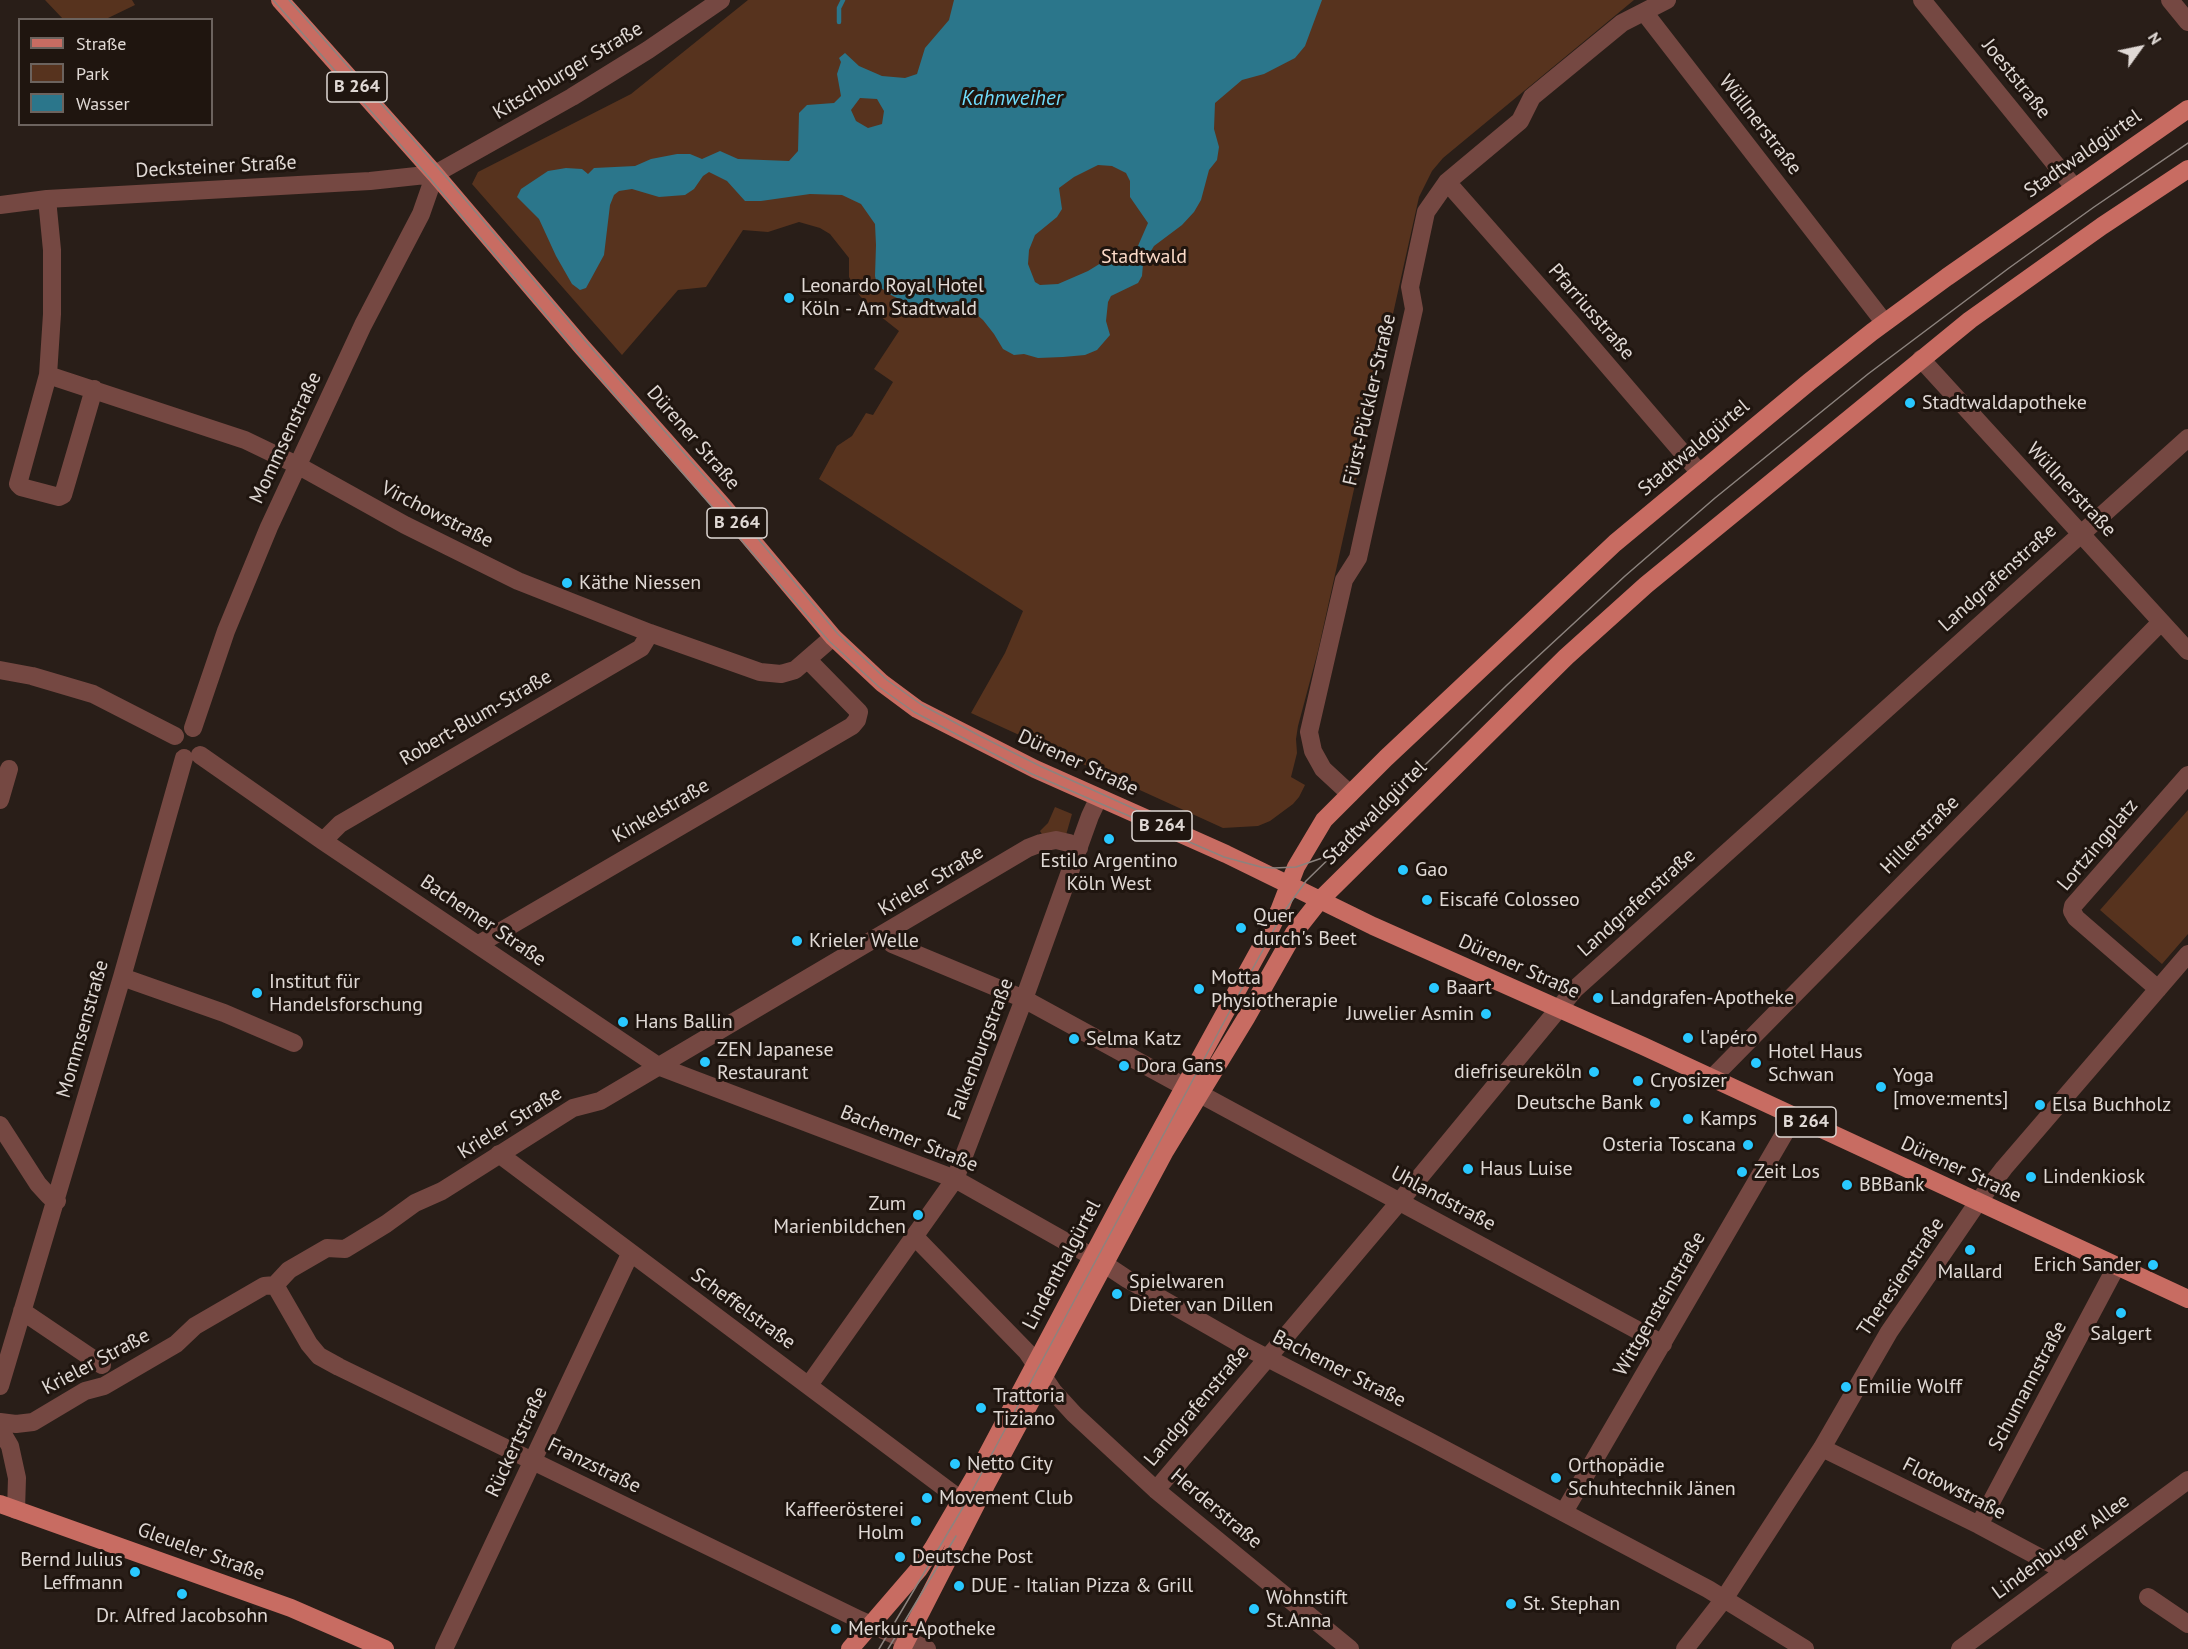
<!DOCTYPE html>
<html>
<head>
<meta charset="utf-8">
<style>
	body { margin:0 }
	#map { position:relative; width:2188px; height:1649px; overflow:hidden; background:#291e18; font-family:"PT Sans",sans-serif }
	canvas { display:block }
	.legend { position:absolute; left:18px; top:18px; width:195px; height:108px; box-sizing:border-box; background:#1f150f; border:2px solid #6c635e; margin:0; padding:8px 10px; list-style:none; font-size:18px; color:#e0d9d5 }
	.legend li { display:flex; align-items:center; gap:12px; height:30px }
	.legend b { width:30px; border:2px solid #6c635e }
	.north { position:absolute; left:2110px; top:18px; width:60px; height:60px; -webkit-text-stroke:4px #1f150f; paint-order:stroke; rotate:57deg; font-size:16px; font-weight:700; line-height:24px; text-align:center; color:#e0d9d5 }
	.north::after { content:''; display:block; margin:auto; width:21px; height:27px; background:#e0d9d5; clip-path:polygon(50% 0,100% 100%,50% 72%,0 100%) }
</style>
</head>
<body>
<div id="map">
<canvas width="2188" height="1649"></canvas>
<ul class="legend">
<li><b style="height:8px;background:#c86c62"></b>Straße</li>
<li><b style="height:16px;background:#57331e"></b>Park</li>
<li><b style="height:16px;background:#2b768b"></b>Wasser</li>
</ul>
<div class="north">N</div>
</div>
<script>
const ctx = document.querySelector('canvas').getContext('2d');
ctx.lineJoin = 'round';
function paint(path, color) { ctx.fillStyle = color; ctx.fill(path, 'evenodd'); }
const toPath = rows => new Path2D(rows.map(r => 'M' + r).join(''));
function strokePath(path, color, width, dash) { ctx.strokeStyle = color; ctx.lineWidth = width; ctx.lineCap = dash ? 'butt' : 'round'; ctx.setLineDash(dash || []); ctx.stroke(path); }
function drawText(font, color, halo, rows, align = 'center') {
  ctx.font = font + ' "PT Sans",sans-serif'; ctx.lineWidth = 6; ctx.setLineDash([]); ctx.textBaseline = 'middle'; ctx.strokeStyle = halo; ctx.fillStyle = color; for (const [text, x, y, turn = 0] of rows) {
    ctx.save(); ctx.translate(x, y); ctx.rotate((+turn || 0) * Math.PI / 180); ctx.textAlign = isNaN(turn) ? turn : align; if (halo) ctx.strokeText(text, 0, 0); ctx.fillText(text, 0, 0); ctx.restore();
  }
}
const green = toPath([
	[45,0,132,0,135,5,106,19,63,19],
	[748,0,1634,0,1443,158,1432,171,1419,197,1318,651,1298,726,1296,739,1297,753,1291,777,1305,785,1299,797,1293,804,1270,821,1258,826,1223,828,971,713,1005,653,1023,611,819,479,837,446,852,436,866,413,873,415,893,382,874,369,899,331,875,312,860,296,849,277,849,258,830,234,820,228,799,222,768,232,743,230,706,287,678,290,622,355,472,184,478,172,631,94],
	[1055,807,1072,814,1066,835,1043,836,1040,831,1048,823],
	[2188,810,2188,934,2162,964,2100,910]
]);
const water = toPath([
	[954,0,1322,0,1305,46,1295,58,1264,74,1242,80,1215,103,1214,129,1219,147,1217,160,1209,170,1201,200,1194,212,1182,225,1154,246,1143,264,1142,276,1138,283,1111,296,1108,302,1106,321,1110,335,1097,350,1085,355,1063,357,1038,358,1024,354,1014,355,1003,349,994,334,983,320,962,302,957,301,942,305,939,302,931,310,915,310,907,303,891,295,877,285,875,276,876,245,875,224,861,204,842,195,810,194,761,201,745,201,727,181,709,172,703,176,694,189,685,195,659,197,632,189,619,191,614,195,610,205,604,255,586,288,580,290,572,284,556,256,539,219,517,197,521,189,548,171,566,168,582,169,588,174,594,168,635,166,651,159,677,154,690,154,702,159,720,151,738,159,789,161,798,151,799,113,807,105,834,103,841,96,837,74,841,62,839,58,845,53,859,66,882,76,905,78,917,74,925,48,949,20],
	[860,98,877,99,884,111,882,124,868,128,856,121,851,110],
	[1098,165,1112,166,1126,173,1130,181,1130,197,1148,223,1134,255,1119,260,1101,263,1088,271,1058,284,1040,285,1035,282,1028,264,1029,250,1035,235,1057,217,1062,209,1059,188,1074,177]
]);
const stream = toPath([
	[839,22,839,8,843,0]
]);
const minor = toPath([
	[1922,0,2074,187],
	[2170,0,2188,22],
	[1644,12,1884,322],
	[1447,182,1573,325,1700,473],
	[47,199,52,250,52,314,48,375,18,484,21,487,59,497,63,495,94,389],
	[0,205,47,199,370,181,435,174,572,97,648,50,721,0],
	[1921,359,2188,651],
	[48,375,245,440,297,465,405,525,518,581,650,633,760,672,781,674,795,670,833,637],
	[0,670,32,676,93,694,175,736],
	[193,728,226,631,269,527,363,325,421,214,435,174],
	[200,755,323,841,658,1066,955,1179,1100,1261,1127,1279,1244,1346,1421,1437,1708,1589,1805,1649],
	[1350,794,1323,769,1313,751,1309,732,1344,580,1358,558,1369,508,1414,309,1410,287,1426,212,1447,182,1520,121,1532,97,1622,23,1667,0],
	[0,800,9,769],
	[323,841,340,824,641,648,650,633],
	[883,935,892,944,1024,999,1185,1087],
	[479,944,852,726,857,720,859,712,808,660],
	[122,977,224,1013,294,1043],
	[2158,989,2076,918,2072,911,2073,906,2188,775],
	[1711,1079,2161,622],
	[1200,1094,1663,1344],
	[0,1125,38,1184,49,1196,57,1201],
	[499,1154,961,1500],
	[915,1237,1027,1352,1053,1391,1074,1414,1156,1490,1350,1649],
	[275,1285,309,1344,319,1356,339,1367,860,1620,927,1649],
	[22,1311,102,1365],
	[809,1385,955,1179,1024,999,1090,816,1098,799],
	[0,1386,122,977,184,758],
	[0,1422,16,1424,33,1422,85,1391,104,1386,176,1344,195,1326,264,1286,275,1285,289,1270,327,1248,345,1249,386,1224,415,1203,442,1191,573,1108,600,1101,1028,848,1041,843,1056,840,1069,843,1079,848],
	[0,1429,10,1446,17,1478,16,1510],
	[1822,1448,1979,1525,2065,1571],
	[1156,1490,1400,1201,1575,989,2188,438],
	[1564,1512,1794,1117],
	[1979,1525,2116,1267],
	[2148,1597,2188,1624],
	[444,1649,630,1254],
	[1685,1649,1724,1599,1822,1448,1889,1332,1978,1202,2004,1168,2188,954],
	[1960,1649,2188,1480]
]);
const major = toPath([
	[280,0,435,174,582,347,723,506,833,637,882,683,917,709,1035,769,1226,854,1373,926,1643,1046,2188,1299],
	[0,1504,291,1608,385,1649],
	[850,1649,919,1569,933,1548,986,1457,1124,1197,1267,936,1279,911,1296,867,1324,820,1386,758,1615,543,1809,382,1872,332,1947,277,2188,109],
	[902,1649,987,1483,1165,1151,1246,1018,1294,933,1320,900,1566,657,1646,585,1970,320,2102,226,2188,169]
]);
const tram = toPath([
	[273,0,427,175,580,355,829,641,879,687,914,712,1032,774,1224,857,1261,867,1274,868,1296,867,1328,856],
	[289,0,440,170,587,343,728,503,838,634,887,680,922,705,980,736,1040,766,1159,820],
	[879,1649,965,1504,1246,981,1283,913,1306,881,1507,685,1625,576,1715,498,1868,374,2009,268,2094,207,2188,143],
	[888,1649,956,1536]
]);
const markers = [
	[789,298,6,"#29c8ff"],
	[1910,403,6,"#29c8ff"],
	[567,583,6,"#29c8ff"],
	[1109,839,6,"#29c8ff"],
	[1403,870,6,"#29c8ff"],
	[1427,900,6,"#29c8ff"],
	[1241,928,6,"#29c8ff"],
	[797,941,6,"#29c8ff"],
	[1434,988,6,"#29c8ff"],
	[1199,989,6,"#29c8ff"],
	[257,993,6,"#29c8ff"],
	[1598,998,6,"#29c8ff"],
	[1486,1014,6,"#29c8ff"],
	[623,1022,6,"#29c8ff"],
	[1688,1038,6,"#29c8ff"],
	[1074,1039,6,"#29c8ff"],
	[705,1062,6,"#29c8ff"],
	[1756,1063,6,"#29c8ff"],
	[1124,1066,6,"#29c8ff"],
	[1594,1072,6,"#29c8ff"],
	[1638,1081,6,"#29c8ff"],
	[1881,1087,6,"#29c8ff"],
	[1655,1103,6,"#29c8ff"],
	[2040,1105,6,"#29c8ff"],
	[1688,1119,6,"#29c8ff"],
	[1748,1145,6,"#29c8ff"],
	[1468,1169,6,"#29c8ff"],
	[1742,1172,6,"#29c8ff"],
	[2031,1177,6,"#29c8ff"],
	[1847,1185,6,"#29c8ff"],
	[918,1215,6,"#29c8ff"],
	[1970,1250,6,"#29c8ff"],
	[2153,1265,6,"#29c8ff"],
	[1117,1294,6,"#29c8ff"],
	[2121,1313,6,"#29c8ff"],
	[1846,1387,6,"#29c8ff"],
	[981,1408,6,"#29c8ff"],
	[955,1464,6,"#29c8ff"],
	[1556,1478,6,"#29c8ff"],
	[927,1498,6,"#29c8ff"],
	[916,1521,6,"#29c8ff"],
	[900,1557,6,"#29c8ff"],
	[135,1572,6,"#29c8ff"],
	[959,1586,6,"#29c8ff"],
	[182,1594,6,"#29c8ff"],
	[1511,1604,6,"#29c8ff"],
	[1254,1609,6,"#29c8ff"],
	[836,1629,6,"#29c8ff"]
];
const shields = [
	[357,87,60],
	[737,523,60],
	[1162,826,60],
	[1806,1122,60]
];
const shieldNames = [
	["B 264",357,87],
	["B 264",737,523],
	["B 264",1162,826],
	["B 264",1806,1122]
];
const streetNames = [
	["Kitschburger Straße",568,71,-31],
	["Joeststraße",2016,79,51],
	["Wüllnerstraße",1760,125,52],
	["Stadtwaldgürtel",2083,154,-35],
	["Decksteiner Straße",216,167,-3],
	["Pfarriusstraße",1591,312,49],
	["Fürst-Pückler-Straße",1370,400,-77],
	["Mommsenstraße",286,438,-65],
	["Dürener Straße",693,438,49],
	["Stadtwaldgürtel",1694,448,-40],
	["Wüllnerstraße",2071,490,47],
	["Virchowstraße",437,515,27],
	["Landgrafenstraße",1998,578,-42],
	["Robert-Blum-Straße",476,718,-30],
	["Dürener Straße",1078,763,25],
	["Kinkelstraße",661,811,-30],
	["Stadtwaldgürtel",1375,813,-45],
	["Hillerstraße",1920,835,-45],
	["Lortzingplatz",2098,845,-50],
	["Krieler Straße",931,881,-31],
	["Landgrafenstraße",1637,903,-42],
	["Bachemer Straße",483,921,34],
	["Dürener Straße",1519,967,24],
	["Mommsenstraße",83,1029,-74],
	["Falkenburgstraße",981,1049,-69],
	["Krieler Straße",510,1123,-32],
	["Bachemer Straße",909,1139,22],
	["Dürener Straße",1961,1170,25],
	["Uhlandstraße",1443,1199,28],
	["Lindenthalgürtel",1062,1265,-62],
	["Theresienstraße",1901,1277,-56],
	["Wittgensteinstraße",1660,1304,-60],
	["Scheffelstraße",743,1309,36],
	["Krieler Straße",96,1362,-28],
	["Bachemer Straße",1339,1369,27],
	["Schumannstraße",2028,1386,-62],
	["Landgrafenstraße",1197,1406,-50],
	["Rückertstraße",517,1442,-65],
	["Franzstraße",594,1466,26],
	["Flotowstraße",1954,1489,27],
	["Herderstraße",1216,1509,40],
	["Lindenburger Allee",2061,1547,-36],
	["Gleueler Straße",201,1552,20]
];
const parkNames = [
	["Stadtwald",1144,257]
];
const poiNames = [
	["Leonardo Royal Hotel",801,286],
	["Köln - Am Stadtwald",801,309],
	["Stadtwaldapotheke",1922,403],
	["Käthe Niessen",579,583],
	["Estilo Argentino",1109,861,"center"],
	["Köln West",1109,884,"center"],
	["Gao",1415,870],
	["Eiscafé Colosseo",1439,900],
	["Quer",1253,916],
	["durch's Beet",1253,939],
	["Krieler Welle",809,941],
	["Motta",1211,978],
	["Physiotherapie",1211,1001],
	["Institut für",269,982],
	["Handelsforschung",269,1005],
	["Baart",1446,988],
	["Landgrafen-Apotheke",1610,998],
	["Juwelier Asmin",1474,1014,"right"],
	["Hans Ballin",635,1022],
	["l'apéro",1700,1038],
	["Selma Katz",1086,1039],
	["ZEN Japanese",717,1050],
	["Restaurant",717,1073],
	["Hotel Haus",1768,1052],
	["Schwan",1768,1075],
	["Dora Gans",1136,1066],
	["diefriseureköln",1582,1072,"right"],
	["Yoga",1893,1076],
	["[move:ments]",1893,1099],
	["Cryosizer",1650,1081],
	["Deutsche Bank",1643,1103,"right"],
	["Elsa Buchholz",2052,1105],
	["Kamps",1700,1119],
	["Osteria Toscana",1736,1145,"right"],
	["Haus Luise",1480,1169],
	["Zeit Los",1754,1172],
	["Lindenkiosk",2043,1177],
	["BBBank",1859,1185],
	["Zum",906,1204,"right"],
	["Marienbildchen",906,1227,"right"],
	["Erich Sander",2141,1265,"right"],
	["Mallard",1970,1272,"center"],
	["Spielwaren",1129,1282],
	["Dieter van Dillen",1129,1305],
	["Salgert",2121,1334,"center"],
	["Emilie Wolff",1858,1387],
	["Trattoria",993,1396],
	["Tiziano",993,1419],
	["Netto City",967,1464],
	["Orthopädie",1568,1466],
	["Schuhtechnik Jänen",1568,1489],
	["Movement Club",939,1498],
	["Kaffeerösterei",904,1510,"right"],
	["Holm",904,1533,"right"],
	["Deutsche Post",912,1557],
	["Bernd Julius",123,1560,"right"],
	["Leffmann",123,1583,"right"],
	["DUE - Italian Pizza & Grill",971,1586],
	["Wohnstift",1266,1598],
	["St.Anna",1266,1621],
	["St. Stephan",1523,1604],
	["Dr. Alfred Jacobsohn",182,1616,"center"],
	["Merkur-Apotheke",848,1629]
];
const waterNames = [
	["Kahnweiher",1012,99]
];
paint(green, '#57331e');
paint(water, '#2b768b');
strokePath(stream, '#2b768b', 4.5);
strokePath(minor, '#754842', 18);
strokePath(major, '#c86c62', 18);
strokePath(tram, '#8c837e', 1.5);
for (const [x, y, r, color] of markers) { const dot = new Path2D(); dot.arc(x, y, r, 0, 2 * Math.PI); ctx.fillStyle = color; ctx.fill(dot); strokePath(dot, '#1f150f', 2); }
for (const [x, y, w] of shields) { const box = new Path2D(); box.roundRect(x - w / 2, y - 15, w, 30, 4.5); ctx.fillStyle = '#1f150f'; ctx.fill(box); strokePath(box, '#e0d9d5', 1.5); }
drawText('bold 18px', '#e0d9d5', null, shieldNames);
drawText('20px', '#e0d9d5', '#1f150f', streetNames);
drawText('20px', '#fad9c7', '#1f150f', parkNames);
drawText('20px', '#e0d9d5', '#1f150f', poiNames, 'left');
drawText('italic 21px', '#6fdcfc', '#1f150f', waterNames);
</script>
</body>
</html>
